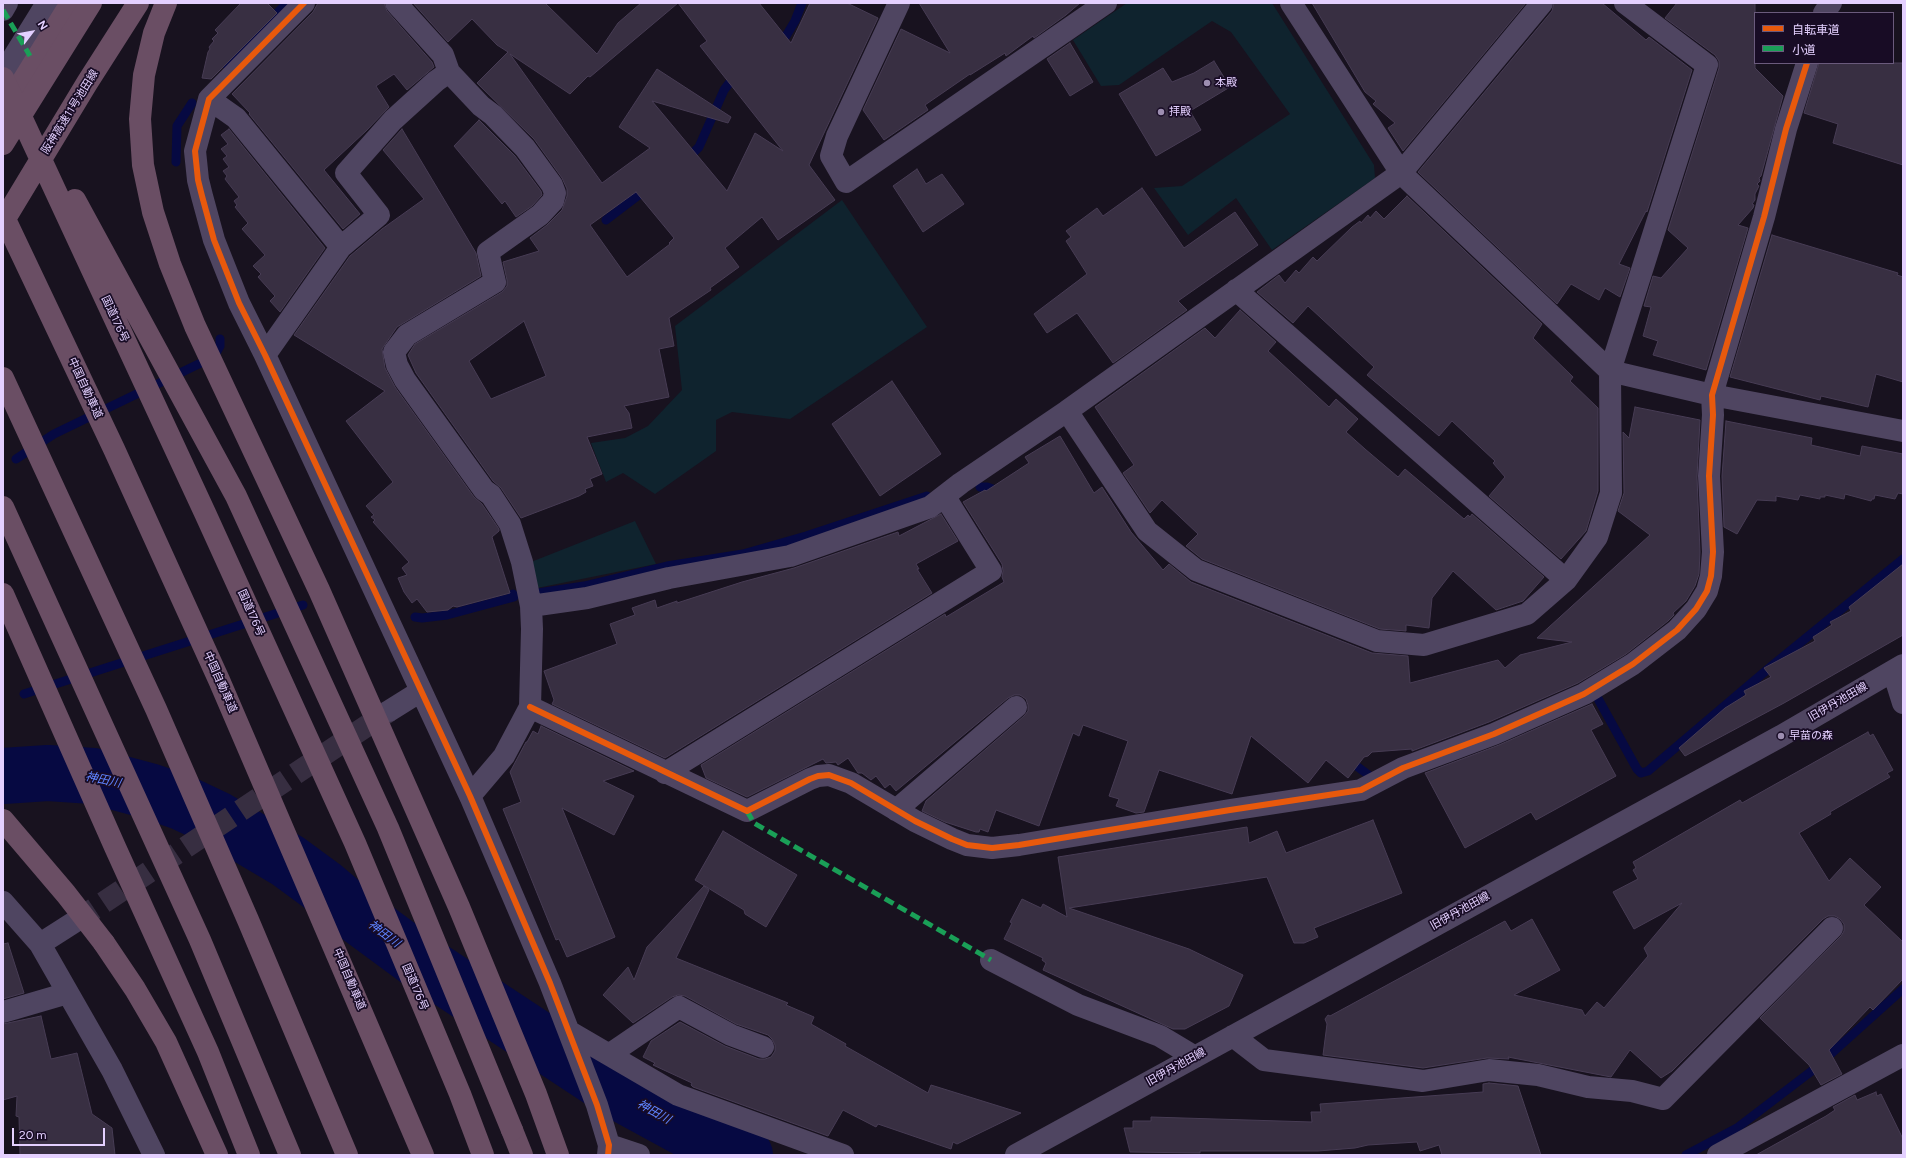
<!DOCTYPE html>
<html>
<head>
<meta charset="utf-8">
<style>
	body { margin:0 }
	#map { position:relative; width:1906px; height:1158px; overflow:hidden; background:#18121f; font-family:Figtree,"Noto Sans JP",sans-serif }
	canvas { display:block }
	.frame { position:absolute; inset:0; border:4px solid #e4d0ff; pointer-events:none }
	.legend { position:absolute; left:1754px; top:12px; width:140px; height:52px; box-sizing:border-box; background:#180c25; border:1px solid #6a5a7c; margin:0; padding:5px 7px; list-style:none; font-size:12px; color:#e4d0ff }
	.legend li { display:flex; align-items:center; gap:8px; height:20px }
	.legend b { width:20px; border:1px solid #6a5a7c }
	.north { position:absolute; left:12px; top:12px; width:40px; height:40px; -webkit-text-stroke:3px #180c25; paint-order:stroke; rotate:58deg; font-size:11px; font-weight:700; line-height:16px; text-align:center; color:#e4d0ff }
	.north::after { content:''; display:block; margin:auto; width:14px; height:18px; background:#e4d0ff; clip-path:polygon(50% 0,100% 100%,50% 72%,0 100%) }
	.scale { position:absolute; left:12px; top:1128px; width:93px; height:18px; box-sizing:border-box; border:2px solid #e4d0ff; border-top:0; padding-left:5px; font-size:12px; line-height:14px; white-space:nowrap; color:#e4d0ff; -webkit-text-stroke:3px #180c25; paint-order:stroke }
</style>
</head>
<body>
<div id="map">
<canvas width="1906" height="1158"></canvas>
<div class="frame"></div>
<ul class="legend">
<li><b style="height:5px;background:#e8590c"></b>自転車道</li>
<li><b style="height:5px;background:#1a9f57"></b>小道</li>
</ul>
<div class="north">N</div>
<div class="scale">20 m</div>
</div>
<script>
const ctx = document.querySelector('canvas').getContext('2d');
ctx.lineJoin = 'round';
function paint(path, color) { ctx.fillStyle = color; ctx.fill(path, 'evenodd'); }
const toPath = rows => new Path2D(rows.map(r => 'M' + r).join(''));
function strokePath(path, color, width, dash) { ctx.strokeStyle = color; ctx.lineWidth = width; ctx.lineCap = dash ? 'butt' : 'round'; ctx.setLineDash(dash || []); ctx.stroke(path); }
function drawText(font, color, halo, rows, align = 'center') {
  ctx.font = font + ' Figtree,"Noto Sans JP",sans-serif'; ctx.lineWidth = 3.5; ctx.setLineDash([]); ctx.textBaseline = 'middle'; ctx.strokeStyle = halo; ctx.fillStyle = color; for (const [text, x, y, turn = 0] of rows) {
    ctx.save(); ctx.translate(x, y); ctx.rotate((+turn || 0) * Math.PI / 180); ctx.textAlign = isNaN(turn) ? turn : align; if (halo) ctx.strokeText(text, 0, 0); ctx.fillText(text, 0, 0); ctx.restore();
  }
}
const green = toPath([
	[1127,3,1272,3,1374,165,1375,178,1272,250,1236,198,1188,235,1154,188,1182,186,1290,114,1231,32,1212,21,1119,85,1101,86,1073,40],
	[842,200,927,327,790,419,732,412,716,420,716,451,655,494,623,473,606,482,591,443,625,438,648,426,682,390,675,326],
	[635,521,656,564,537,588,531,562]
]);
const stream = toPath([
	[778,44,786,36,795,21,802,3],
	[227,65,287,3],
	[686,160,699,147,724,90,730,82,739,77],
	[176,162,177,126,192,103],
	[606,220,648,188],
	[16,459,54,434,209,359,216,353,220,346,220,339],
	[980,487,987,487,1001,492],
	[538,593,584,586,667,566,743,554,806,536,927,496],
	[415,617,422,618,447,615,514,597,513,594],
	[24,694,303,605],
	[1596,695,1637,769,1641,773,1648,771,1768,669,1903,559],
	[1347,759,1370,776],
	[1686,1155,1737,1128,1813,1070,1903,989]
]);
const river = toPath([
	[3,776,48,773,93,776,149,791,181,802,217,819,288,861,322,886,354,913,415,958,620,1093,699,1136,730,1150,745,1155]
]);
const building = toPath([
	[241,3,267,3,277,13,211,79,202,78,208,52,210,49,209,47,214,41,212,39,218,33,215,30,241,3],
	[318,3,384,3,387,11,432,62,434,67,407,90,394,74,376,86,389,107,366,131,324,170,360,214,343,229,249,114,250,113,232,94,313,12,318,3],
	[413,3,545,3,597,54,618,23,641,3,759,3,791,43,810,3,847,3,878,18,809,165,835,200,778,240,762,217,725,248,739,267,710,288,711,290,669,318,674,346,659,349,669,397,624,406,629,413,632,428,587,437,602,474,590,479,593,486,585,489,586,492,579,496,521,518,501,488,493,481,416,373,408,355,415,344,502,292,507,286,507,280,503,262,539,251,530,238,547,225,562,210,567,196,567,189,562,178,534,139,477,83,508,52,497,45,472,19,448,42,413,3],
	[678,3,707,41,700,46,783,151,755,133,727,191,652,101,728,123,731,117,657,69,619,127,650,148,602,183,510,54,570,94,588,76,590,77,678,3],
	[636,192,674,238,669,243,670,244,627,277,590,225,636,192],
	[524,321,546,376,491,399,469,361,524,321],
	[919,3,1080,3,1066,15,1034,38,1033,36,1006,56,1005,53,970,75,970,74,925,105,928,110,884,140,863,110,901,29,950,53,919,3],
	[1312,3,1526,3,1403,151,1388,128,1395,123,1373,104,1376,101,1365,92,1312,3],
	[1554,3,1602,3,1646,40,1649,37,1692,70,1647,212,1646,211,1619,264,1630,268,1620,297,1605,288,1599,300,1571,284,1557,304,1418,172,1552,11,1554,3],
	[1677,3,1755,3,1755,68,1783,96,1761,176,1759,178,1760,181,1757,184,1759,186,1755,194,1755,200,1752,204,1754,205,1753,208,1738,225,1748,228,1706,370,1653,355,1658,341,1643,336,1651,307,1644,306,1653,276,1661,278,1688,248,1668,230,1719,68,1719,61,1715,55,1665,18,1677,3],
	[1070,43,1093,82,1070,96,1047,59,1070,43],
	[1214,61,1230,87,1190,111,1201,130,1156,156,1119,94,1163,68,1172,82,1194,73,1214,61],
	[1819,63,1903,63,1903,165,1833,143,1838,124,1804,113,1819,63],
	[479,120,515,156,541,191,542,195,532,206,516,217,505,201,502,204,454,146,479,120],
	[229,129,325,248,280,312,270,301,275,296,258,277,261,274,253,266,265,255,242,229,248,223,235,207,237,205,234,201,239,197,225,179,227,176,223,171,229,167,223,159,227,156,221,149,228,144,221,135,229,129],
	[402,129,476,253,481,276,397,327,382,349,385,368,395,387,474,497,482,504,499,529,499,531,492,537,510,593,457,607,453,606,448,610,427,612,417,599,412,603,404,592,398,578,407,575,402,568,409,562,373,522,375,520,371,517,374,515,366,506,393,482,346,421,385,391,294,335,350,256,382,229,424,199,383,150,402,129],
	[917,169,926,184,942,174,964,204,923,232,893,186,917,169],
	[1142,188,1184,248,1235,212,1258,245,1178,301,1187,310,1113,363,1077,313,1047,333,1034,314,1087,274,1066,241,1071,237,1066,231,1097,208,1103,216,1142,188],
	[1407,196,1542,324,1533,338,1573,377,1570,381,1598,408,1598,491,1586,531,1561,559,1489,496,1505,477,1493,463,1495,461,1452,421,1439,436,1367,375,1374,367,1308,306,1293,323,1257,292,1279,275,1285,283,1296,270,1299,273,1313,257,1317,261,1352,227,1360,221,1361,223,1368,215,1370,218,1376,211,1384,219,1407,196],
	[1772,235,1898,273,1897,275,1903,277,1903,382,1876,374,1868,407,1821,396,1820,400,1730,377,1772,235],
	[1240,310,1276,342,1268,351,1329,407,1336,399,1358,419,1346,432,1365,449,1398,477,1405,469,1464,519,1468,515,1470,517,1472,514,1544,577,1523,601,1496,610,1453,571,1432,598,1429,628,1406,625,1406,631,1380,629,1202,559,1186,546,1198,534,1162,500,1150,513,1123,473,1134,465,1095,407,1205,328,1215,338,1240,310],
	[892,381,941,454,880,496,832,424,892,381],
	[1635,407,1700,420,1697,477,1700,552,1699,574,1695,586,1686,601,1673,613,1674,615,1668,621,1626,654,1578,683,1489,722,1412,751,1412,749,1372,752,1368,756,1364,757,1348,778,1326,760,1308,783,1251,736,1232,794,1159,770,1144,812,1136,813,1116,806,1119,799,1109,796,1128,741,1083,725,1079,736,1073,733,1039,826,996,810,988,832,980,829,979,832,976,832,945,822,922,811,926,801,1024,716,1028,711,1028,705,1026,699,1020,695,1014,695,1008,698,896,791,890,784,885,788,876,776,871,780,862,773,858,773,848,758,838,765,836,762,826,763,823,759,747,797,706,778,701,765,945,614,946,617,1004,582,1002,577,1003,571,1002,564,963,502,985,490,986,491,1029,463,1025,457,1060,436,1094,493,1102,487,1131,532,1163,570,1169,564,1191,582,1372,653,1408,656,1410,683,1498,660,1505,668,1520,655,1572,642,1537,638,1650,535,1618,511,1624,493,1623,432,1629,438,1635,407],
	[1726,421,1812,438,1811,445,1860,456,1862,446,1903,454,1903,494,1898,493,1895,499,1875,495,1874,499,1872,499,1871,501,1845,494,1844,499,1825,495,1825,497,1820,497,1820,499,1800,495,1798,500,1776,496,1776,501,1757,500,1737,534,1724,527,1722,476,1726,421],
	[941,514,958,541,916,564,919,569,917,569,932,593,665,758,552,704,554,700,544,671,617,644,610,624,635,615,632,608,655,600,657,608,677,601,677,603,742,582,794,568,898,532,899,536,941,514],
	[1903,564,1903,635,1784,703,1685,756,1679,748,1725,708,1746,695,1744,691,1771,677,1764,668,1815,641,1813,637,1832,625,1830,622,1851,611,1849,607,1903,564],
	[1592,704,1603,724,1591,730,1616,776,1536,820,1531,812,1465,848,1425,773,1499,745,1592,704],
	[541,726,634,771,603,781,634,796,614,835,562,808,615,937,567,957,559,939,556,940,503,809,521,802,510,772,526,742,527,742,533,731,538,734,541,726],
	[1868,732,1870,736,1873,734,1893,770,1887,773,1890,777,1830,812,1831,814,1799,833,1829,881,1850,858,1881,887,1864,905,1903,942,1903,979,1873,1010,1870,1007,1829,1050,1842,1074,1821,1085,1809,1065,1760,1018,1841,936,1844,931,1844,924,1840,919,1835,916,1828,916,1823,919,1672,1071,1661,1078,1630,1050,1611,1077,1508,1057,1509,1059,1487,1058,1423,1068,1323,1055,1327,1024,1325,1019,1328,1015,1330,1016,1505,921,1511,931,1532,919,1560,970,1514,995,1582,1010,1585,1016,1597,1002,1604,1008,1648,956,1644,948,1682,903,1634,929,1613,892,1638,879,1633,870,1636,868,1633,862,1740,800,1742,803,1868,732],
	[1373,820,1402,893,1314,928,1318,937,1304,943,1294,943,1267,877,1069,908,1189,949,1243,975,1229,1006,1185,1029,1173,1029,1043,970,1046,963,1042,960,1043,958,1004,939,1012,923,1010,922,1022,899,1041,908,1043,904,1067,917,1058,857,1247,827,1249,843,1277,831,1286,853,1373,820],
	[723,831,797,875,766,927,745,914,744,910,695,880,723,831],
	[704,886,709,890,676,958,788,1003,786,1005,814,1017,811,1024,846,1044,845,1046,928,1093,931,1085,1021,1113,957,1144,953,1142,951,1149,878,1124,876,1127,843,1110,828,1136,693,1087,691,1085,692,1083,653,1065,655,1063,643,1057,651,1041,680,1022,725,1046,759,1059,765,1059,771,1057,775,1051,775,1045,772,1039,768,1035,736,1024,685,996,678,995,672,997,633,1023,603,995,628,967,634,980,647,947,704,886],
	[8,943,24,993,3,999,3,944,8,943],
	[41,1016,51,1059,77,1053,92,1114,112,1128,115,1155,20,1155,19,1117,16,1116,17,1096,3,1100,3,1024,41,1016],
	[1489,1083,1518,1086,1541,1155,1442,1155,1439,1145,1420,1151,1417,1142,1368,1145,1355,1148,1318,1151,1200,1151,1200,1153,1130,1152,1124,1128,1133,1128,1133,1121,1151,1121,1151,1117,1312,1122,1311,1112,1321,1112,1320,1104,1483,1092,1483,1084,1489,1083],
	[1876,1092,1877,1096,1881,1094,1903,1139,1903,1155,1756,1155,1826,1116,1835,1110,1833,1107,1855,1095,1857,1100,1876,1092]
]);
const minorTunnel = toPath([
	[76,921,389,711]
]);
const minor = toPath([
	[304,3,209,99,195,151,198,180,202,196,214,240,239,303,265,355,470,796,550,983,597,1105,609,1145,608,1155],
	[396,3,443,55,449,72],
	[899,3,837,136,831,156,846,182,1106,3],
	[1291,3,1401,173,1610,371,1712,395,1903,431],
	[3,10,7,3],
	[1824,13,1831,3],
	[3,74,47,3],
	[209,99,236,118,341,247,265,355],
	[341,247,379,215,346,173,393,120,436,81,449,72,481,106,493,115,525,148,552,185,555,193,553,201,540,215,488,252,495,282,407,335,394,352,397,365,405,380,484,490,491,495,510,524,522,562,531,606,532,629,530,707,504,756,470,796],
	[1236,290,1566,580],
	[1067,411,1147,531,1196,570,1377,641,1424,645,1527,614,1566,580,1597,537,1611,493,1610,371,1707,65,1625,3],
	[531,606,587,598,669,578,790,556,930,507,961,483,1067,411,1401,173,1542,3],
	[1893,671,1903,703],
	[530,707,747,811,810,779,818,776,829,775,851,783,915,821,952,839,967,845,992,848,1019,845,1230,810,1361,790,1403,768,1494,734,1584,694,1633,664,1677,630,1696,609,1707,591,1711,576,1713,552,1709,476,1713,415,1712,395,1764,217,1786,129,1807,63],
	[389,711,421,691],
	[665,773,991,571,945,497],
	[896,810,1016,707],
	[3,902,40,944,76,921],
	[40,944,112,1070,154,1155],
	[991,960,1078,1005,1160,1036,1195,1057],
	[3,1012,68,993],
	[570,1032,678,1095,843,1155],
	[1233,1036,1264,1060,1423,1081,1489,1070,1538,1075,1588,1087,1632,1091,1663,1099,1832,928],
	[610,1054,679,1007,731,1035,763,1047],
	[609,1145,639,1155],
	[1016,1155,1781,736,1903,665],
	[1718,1155,1903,1055]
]);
const highway = toPath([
	[3,113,71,3],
	[104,943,135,989,166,1042,217,1155],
	[512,1130,522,1155]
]);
const highwayBridge = toPath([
	[166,3,154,33,144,75,140,119,143,165,153,212,170,264,195,326,319,590,459,907,536,1094,558,1155],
	[3,78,205,513,355,843,460,1094,483,1155],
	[3,144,91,3],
	[75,200,236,496,388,828,512,1130],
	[3,215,114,449,219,680,423,1155],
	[3,222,87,83,138,3],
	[3,378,156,709,248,920,347,1155],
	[3,507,200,940,290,1155],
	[3,594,115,847,208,1052,249,1155],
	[3,820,66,894,104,943]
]);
const quiet = toPath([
	[3,10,30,56],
	[747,811,754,823,991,960]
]);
const cycleway = toPath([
	[304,3,209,99,195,151,198,180,202,196,214,240,239,303,265,355,470,796,550,983,597,1105,609,1145,608,1155],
	[530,707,747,811,810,779,818,776,829,775,851,783,915,821,952,839,967,845,992,848,1019,845,1230,810,1361,790,1403,768,1494,734,1584,694,1633,664,1677,630,1696,609,1707,591,1711,576,1713,552,1709,476,1713,415,1712,395,1764,217,1786,129,1807,63]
]);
const markers = [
	[1207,83,4,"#9d8eb1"],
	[1161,112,4,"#9d8eb1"],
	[1781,736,4,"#9d8eb1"]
];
const poiNames = [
	["本殿",1215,83],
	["拝殿",1169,112],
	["早苗の森",1789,736]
];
const streetNames = [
	["阪神高速11号池田線",70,112,-58],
	["国道176号",115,319,65],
	["中国自動車道",85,388,65],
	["国道176号",251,613,66],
	["中国自動車道",220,682,66],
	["旧伊丹池田線",1838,702,-30],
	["旧伊丹池田線",1460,911,-29],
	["中国自動車道",349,979,67],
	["国道176号",415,987,67],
	["旧伊丹池田線",1176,1067,-29]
];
const waterNames = [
	["神田川",103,780,12],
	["神田川",384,934,37],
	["神田川",654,1112,29]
];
paint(green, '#0f232e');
strokePath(stream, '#060942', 9);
strokePath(river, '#060942', 56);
paint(building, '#382f42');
strokePath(building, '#473c54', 1);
strokePath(minorTunnel, '#372e41', 22, [22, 11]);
strokePath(minor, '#4f4561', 22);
strokePath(highway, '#6a4e64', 22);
strokePath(highwayBridge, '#6a4e64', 22);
strokePath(quiet, '#1a9f57', 5, [10, 5]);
strokePath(cycleway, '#e8590c', 6);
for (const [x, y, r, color] of markers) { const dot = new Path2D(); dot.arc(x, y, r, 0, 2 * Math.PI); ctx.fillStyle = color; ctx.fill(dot); strokePath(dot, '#180c25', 1.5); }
drawText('11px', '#e4d0ff', '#180c25', poiNames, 'left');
drawText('11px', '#e4d0ff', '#180c25', streetNames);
drawText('italic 12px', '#5e83ff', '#180c25', waterNames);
</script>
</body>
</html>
